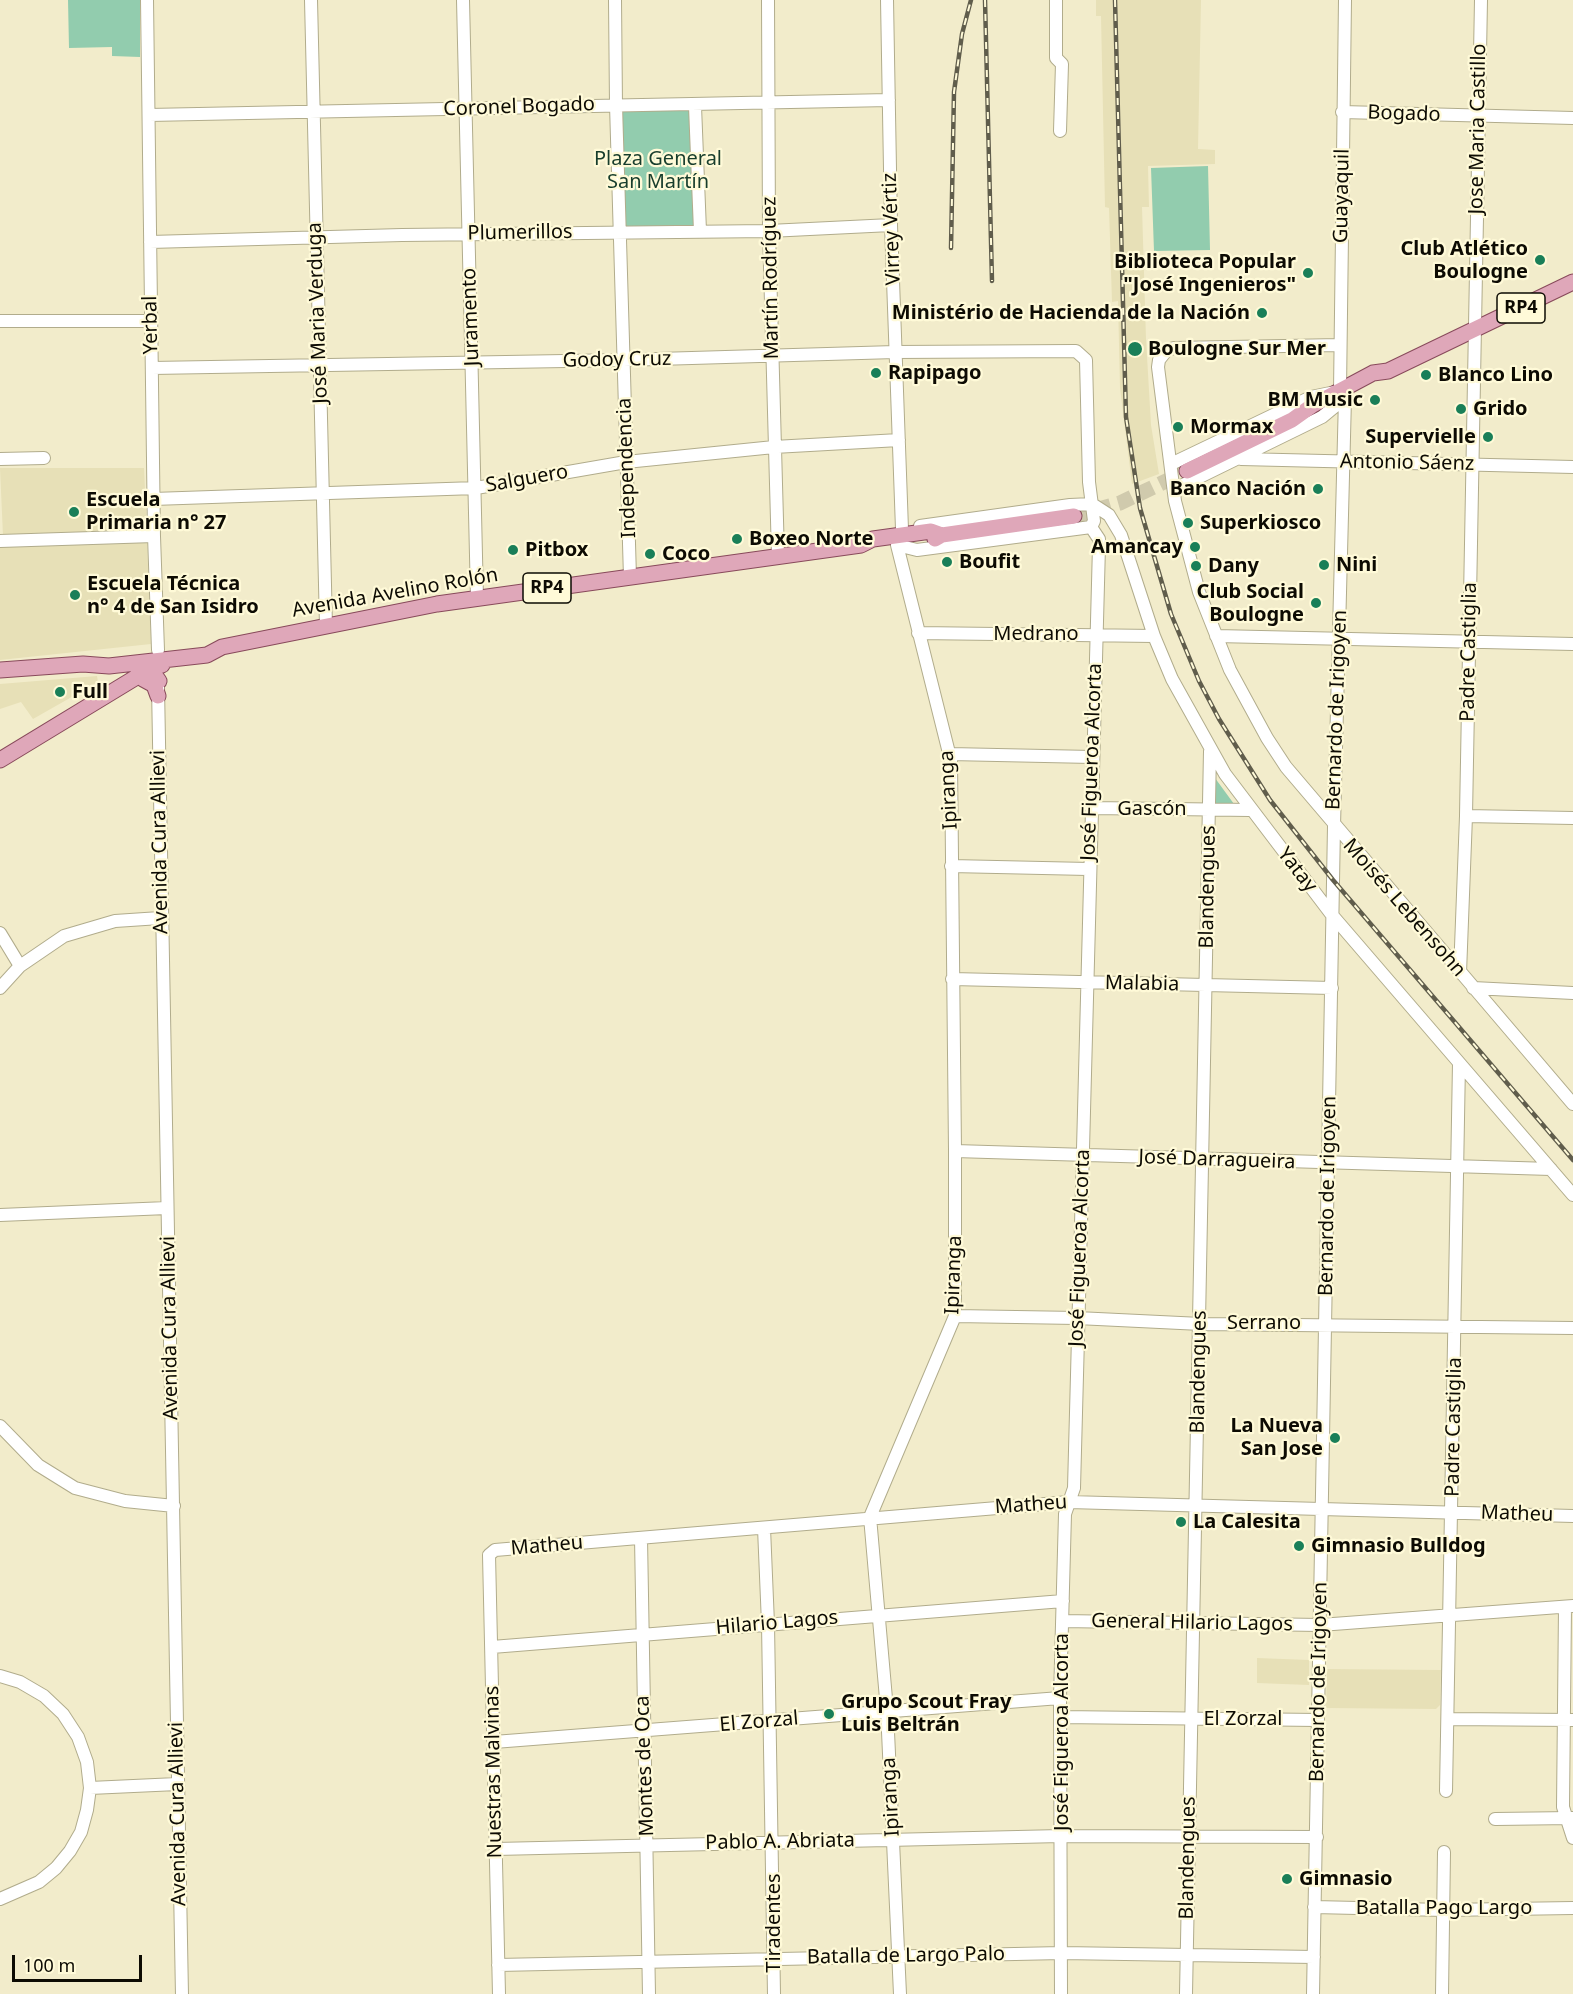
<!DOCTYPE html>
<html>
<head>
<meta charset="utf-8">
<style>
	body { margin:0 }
	#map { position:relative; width:1573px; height:1994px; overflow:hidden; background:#f2eccb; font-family:"Noto Sans",sans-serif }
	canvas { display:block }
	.scale { position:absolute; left:12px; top:1955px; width:130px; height:27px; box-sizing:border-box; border:3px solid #0d0b03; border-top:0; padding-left:8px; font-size:18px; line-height:21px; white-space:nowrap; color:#0d0b03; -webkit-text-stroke:4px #fffad8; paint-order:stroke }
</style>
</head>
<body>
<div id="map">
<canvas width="1573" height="1994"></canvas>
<div class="scale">100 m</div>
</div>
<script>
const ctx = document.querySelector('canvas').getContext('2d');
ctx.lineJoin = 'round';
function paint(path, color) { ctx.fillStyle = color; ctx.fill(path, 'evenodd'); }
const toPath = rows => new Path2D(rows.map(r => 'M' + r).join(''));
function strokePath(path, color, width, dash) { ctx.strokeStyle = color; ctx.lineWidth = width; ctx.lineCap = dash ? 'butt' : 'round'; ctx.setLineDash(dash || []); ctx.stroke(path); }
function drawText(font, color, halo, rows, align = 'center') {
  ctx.font = font + ' "Noto Sans",sans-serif'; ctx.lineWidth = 4.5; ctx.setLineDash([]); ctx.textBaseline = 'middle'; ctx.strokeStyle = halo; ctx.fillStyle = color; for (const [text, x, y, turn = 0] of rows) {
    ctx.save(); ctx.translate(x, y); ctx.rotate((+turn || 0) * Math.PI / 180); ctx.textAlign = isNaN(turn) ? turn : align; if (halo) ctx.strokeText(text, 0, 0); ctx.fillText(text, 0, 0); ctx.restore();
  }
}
const built = toPath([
	[1096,0,1201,0,1198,149,1215,150,1215,164,1148,166,1149,207,1142,207,1146,339,1151,425,1159,474,1132,484,1120,388,1118,301,1112,302,1109,208,1105,207,1101,16,1096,16],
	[0,468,144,468,147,532,3,536],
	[147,540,151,644,0,660,0,546],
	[97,676,98,682,33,719,21,702,0,709,0,684],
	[1257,1658,1309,1660,1309,1685,1257,1683],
	[1327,1669,1441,1670,1440,1705,1436,1709,1326,1708]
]);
const green = toPath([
	[68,0,140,0,140,57,112,56,112,47,69,48],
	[627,109,690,110,696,228,625,229,621,113],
	[1208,166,1210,250,1154,251,1151,168],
	[1215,778,1234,804,1216,804]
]);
const majorTunnel = toPath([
	[1074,516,1120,503,1187,471]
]);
const minor = toPath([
	[147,0,154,536,158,650],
	[311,0,326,626],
	[463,0,477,598],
	[615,0,616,105,630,577],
	[768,0,769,231,778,556],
	[887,0,891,225,902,529],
	[1056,0,1056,58,1062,64,1060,131],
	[695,106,700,231],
	[1342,112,1573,118],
	[149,115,889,100],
	[150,242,402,235,769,231,891,225],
	[0,321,151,321],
	[1340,345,1174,348,1167,350,1159,360,1158,367,1175,501,1199,592,1230,670,1267,738,1286,767,1573,1104],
	[152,368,624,360,895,352,1076,351,1086,360,1089,482,1094,521,1091,527],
	[0,459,44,458],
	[1241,459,1573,467],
	[1171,464,1311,397,1340,391,1345,0],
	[1175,489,1322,417,1345,398],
	[153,499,476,488,626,462,774,447,899,440],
	[920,526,1070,505,1092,504,1109,515,1121,535,1154,636,1172,679,1225,774,1332,915,1573,1195],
	[0,541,154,536],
	[918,633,1154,636],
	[1216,636,1573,644],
	[158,687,182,1994],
	[950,754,1092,757],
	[1091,808,1250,810],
	[1466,816,1573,818],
	[951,866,1088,869],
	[0,933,20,966],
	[1460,973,1466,816,1481,0],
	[952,979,1332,988],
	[0,988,20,966,64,936,115,921,160,918],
	[1473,988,1573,993],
	[955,1151,1551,1169],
	[0,1215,167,1208],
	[955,1316,1077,1318,1201,1324,1573,1328],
	[0,1426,38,1465,75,1488,125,1501,174,1506],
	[764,1528,768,1624,774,1994],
	[641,1538,649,1994],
	[1565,1607,1563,1807,1573,1838],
	[1062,1621,1320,1625,1573,1606],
	[492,1647,1063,1601],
	[0,1676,20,1682,44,1696,63,1714,78,1737,87,1762,90,1788,87,1810,81,1832,70,1851,56,1868,39,1882,0,1899],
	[1060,1717,1318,1720],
	[1449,1719,1573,1720],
	[494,1742,1060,1698],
	[90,1788,177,1784],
	[1446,1791,1459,1063],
	[1495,1819,1572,1818],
	[496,1849,1061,1836,1317,1837],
	[1314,1907,1444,1910,1573,1908],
	[498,1965,1062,1953,1314,1957],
	[499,1994,489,1555,495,1550,1069,1502,1573,1516],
	[900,1994,887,1710,870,1517,955,1316,955,1151,951,761,897,545,917,550,1091,527],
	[1061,1994,1060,1698,1065,1514,1074,1488,1099,546,1099,539,1091,527],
	[1186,1994,1210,751],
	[1313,1994,1334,826,1345,398],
	[1442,1994,1444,1852]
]);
const major = toPath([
	[1187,471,1292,420,1313,405,1373,373,1388,371,1573,282],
	[935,539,942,535,1074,516],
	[0,670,83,664,109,666,207,655,222,647,437,604,861,545,873,539,931,531,942,535],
	[140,671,152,671,159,681],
	[143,679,154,685,158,696],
	[0,760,148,670,162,665]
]);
const rail = toPath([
	[985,0,992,281],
	[1115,0,1126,417,1140,508,1171,614,1199,681,1219,719,1270,800,1333,880,1573,1160],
	[951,248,954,92,962,34,971,0]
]);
const markers = [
	[1540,260,6,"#1a7f58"],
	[1308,273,6,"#1a7f58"],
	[1262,313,6,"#1a7f58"],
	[1135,349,8,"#1a7f58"],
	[876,373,6,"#1a7f58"],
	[1426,375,6,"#1a7f58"],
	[1375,400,6,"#1a7f58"],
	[1461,409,6,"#1a7f58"],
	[1178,427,6,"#1a7f58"],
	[1488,437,6,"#1a7f58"],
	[1318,489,6,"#1a7f58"],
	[74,512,6,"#1a7f58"],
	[1188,523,6,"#1a7f58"],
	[737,539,6,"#1a7f58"],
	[1195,547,6,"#1a7f58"],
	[513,550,6,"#1a7f58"],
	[650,554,6,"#1a7f58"],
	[947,562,6,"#1a7f58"],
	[1324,565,6,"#1a7f58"],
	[1196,566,6,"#1a7f58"],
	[75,595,6,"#1a7f58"],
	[1316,603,6,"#1a7f58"],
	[60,692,6,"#1a7f58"],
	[1335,1438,6,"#1a7f58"],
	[1181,1522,6,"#1a7f58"],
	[1299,1546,6,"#1a7f58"],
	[829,1714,6,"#1a7f58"],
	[1287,1879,6,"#1a7f58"]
];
const shields = [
	[1521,308,48],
	[547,588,48]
];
const shieldNames = [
	["RP4",1521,308],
	["RP4",547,588]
];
const streetNames = [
	["Coronel Bogado",519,107,-2],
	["Bogado",1404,114,2],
	["Jose Maria Castillo",1478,129,-89],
	["Guayaquil",1342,196,-89],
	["Virrey Vértiz",892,229,-92],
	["Plumerillos",520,233,-1],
	["Martín Rodríguez",771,278,-91],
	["José Maria Verduga",318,313,-92],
	["Juramento",471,317,-92],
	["Yerbal",151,325,-91],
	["Godoy Cruz",617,360,-1],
	["Antonio Sáenz",1407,463,1],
	["Independencia",627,468,-92],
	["Salguero",527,479,-10],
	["Avenida Avelino Rolón",395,593,-10],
	["Medrano",1036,634],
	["Padre Castiglia",1469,652,-89],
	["Bernardo de Irigoyen",1337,710,-88],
	["José Figueroa Alcorta",1092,762,-88],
	["Ipiranga",949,790,-93],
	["Gascón",1152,809],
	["Avenida Cura Allievi",160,842,-91],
	["Yatay",1297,870,52],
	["Blandengues",1208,887,-89],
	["Moisés Lebensohn",1404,908,49],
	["Malabia",1142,984,1],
	["José Darragueira",1217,1160,2],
	["Bernardo de Irigoyen",1328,1196,-89],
	["José Figueroa Alcorta",1080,1248,-88],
	["Ipiranga",954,1275,-88],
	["Serrano",1264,1323],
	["Avenida Cura Allievi",170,1328,-91],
	["Blandengues",1199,1372,-89],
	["Padre Castiglia",1454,1427,-89],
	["Matheu",1031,1505,-4],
	["Matheu",1517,1514,2],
	["Matheu",547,1546,-5],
	["Hilario Lagos",777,1623,-5],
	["General Hilario Lagos",1192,1623,1],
	["Bernardo de Irigoyen",1319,1682,-89],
	["El Zorzal",1243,1719],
	["El Zorzal",759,1722,-5],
	["José Figueroa Alcorta",1062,1732,-90],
	["Montes de Oca",645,1766,-92],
	["Nuestras Malvinas",494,1772,-91],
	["Ipiranga",891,1797,-93],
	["Avenida Cura Allievi",178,1814,-91],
	["Pablo A. Abriata",780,1842,-1],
	["Blandengues",1188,1858,-89],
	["Batalla Pago Largo",1444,1908],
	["Tiradentes",774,1923,-90],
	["Batalla de Largo Palo",906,1956,-1]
];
const parkNames = [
	["Plaza General",658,159],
	["San Martín",658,182]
];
const poiNames = [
	["Club Atlético",1528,249,"right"],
	["Boulogne",1528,272,"right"],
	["Biblioteca Popular",1296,262,"right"],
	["\"José Ingenieros\"",1296,285,"right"],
	["Ministério de Hacienda de la Nación",1250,313,"right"],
	["Boulogne Sur Mer",1148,349],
	["Rapipago",888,373],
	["Blanco Lino",1438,375],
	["BM Music",1363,400,"right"],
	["Grido",1473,409],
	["Mormax",1190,427],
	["Supervielle",1476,437,"right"],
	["Banco Nación",1306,489,"right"],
	["Escuela",86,500],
	["Primaria n° 27",86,523],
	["Superkiosco",1200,523],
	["Boxeo Norte",749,539],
	["Amancay",1183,547,"right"],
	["Pitbox",525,550],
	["Coco",662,554],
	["Boufit",959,562],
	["Nini",1336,565],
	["Dany",1208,566],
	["Escuela Técnica",87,584],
	["n° 4 de San Isidro",87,607],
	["Club Social",1304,592,"right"],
	["Boulogne",1304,615,"right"],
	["Full",72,692],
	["La Nueva",1323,1426,"right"],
	["San Jose",1323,1449,"right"],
	["La Calesita",1193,1522],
	["Gimnasio Bulldog",1311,1546],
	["Grupo Scout Fray",841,1702],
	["Luis Beltrán",841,1725],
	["Gimnasio",1299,1879]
];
paint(built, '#e7e0b7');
paint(green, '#92ccae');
strokePath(majorTunnel, '#d0caad', 15, [15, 8]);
strokePath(minor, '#b1ac8c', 14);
strokePath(major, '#884a5b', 17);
strokePath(minor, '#fff', 12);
strokePath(major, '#dfa7b9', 15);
strokePath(rail, '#605d4c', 4.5);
strokePath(rail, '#fffad8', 2, [7]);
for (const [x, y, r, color] of markers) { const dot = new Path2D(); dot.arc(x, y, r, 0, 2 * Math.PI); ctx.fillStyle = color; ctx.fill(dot); strokePath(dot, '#fffad8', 2); }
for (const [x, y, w] of shields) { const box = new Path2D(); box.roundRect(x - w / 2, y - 15, w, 30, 4.5); ctx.fillStyle = '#fffad8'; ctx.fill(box); strokePath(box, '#0d0b03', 1.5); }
drawText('bold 18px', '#0d0b03', null, shieldNames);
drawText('20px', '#0d0b03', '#fffad8', streetNames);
drawText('20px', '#173d2c', '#fffad8', parkNames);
drawText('bold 20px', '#0d0b03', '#fffad8', poiNames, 'left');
</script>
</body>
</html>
